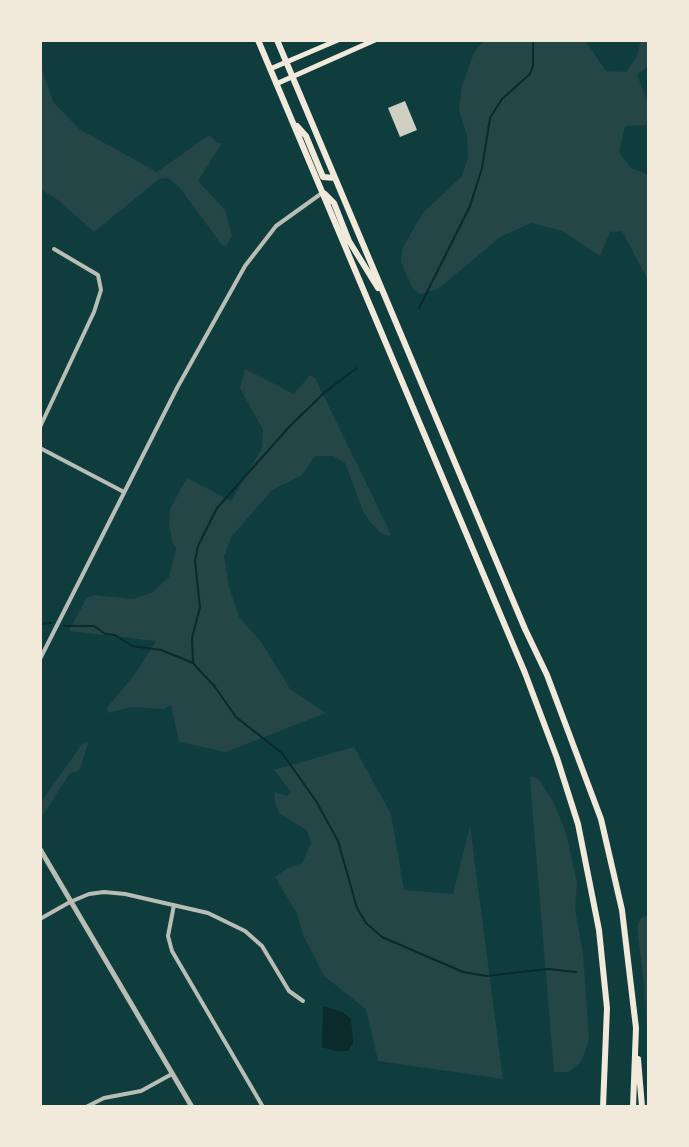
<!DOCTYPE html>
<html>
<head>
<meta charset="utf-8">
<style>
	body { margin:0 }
	#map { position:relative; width:689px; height:1147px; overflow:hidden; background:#0f3d3e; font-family:"Varela Round",sans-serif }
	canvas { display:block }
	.frame { position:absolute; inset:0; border:42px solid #f1e9da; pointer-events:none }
</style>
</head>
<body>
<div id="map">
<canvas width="689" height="1147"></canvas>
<div class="frame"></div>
</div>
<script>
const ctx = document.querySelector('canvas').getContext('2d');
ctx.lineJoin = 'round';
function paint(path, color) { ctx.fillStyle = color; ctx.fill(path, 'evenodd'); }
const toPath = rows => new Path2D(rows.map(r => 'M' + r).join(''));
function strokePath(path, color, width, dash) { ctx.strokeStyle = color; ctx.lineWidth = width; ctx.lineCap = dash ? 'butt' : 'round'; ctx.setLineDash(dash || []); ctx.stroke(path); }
const green = toPath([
	[484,40,585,40,606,71,626,72,637,56,641,40,649,40,649,65,637,75,649,105,649,125,625,126,619,152,631,168,649,175,649,282,622,231,610,232,600,256,562,231,531,223,500,237,438,289,420,294,413,289,401,262,403,247,423,213,462,176,468,158,467,136,459,110,462,86,474,53],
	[40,63,53,102,79,129,157,172,209,135,218,143,222,143,198,181,225,210,232,236,226,246,222,245,179,187,168,178,159,179,94,232,58,200,40,189],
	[245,369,294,394,310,375,315,378,391,534,389,536,381,533,371,523,363,511,345,463,333,456,315,456,302,475,272,490,232,536,224,556,229,587,239,617,262,643,290,689,326,713,226,752,179,742,171,705,164,709,131,707,108,713,107,708,136,673,156,641,69,631,86,599,94,595,132,599,152,593,169,577,176,548,172,541,169,523,170,509,187,478,231,501,262,448,263,430,240,388],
	[89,741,79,771,70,773,43,815,40,805,46,795,82,744],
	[354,747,391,814,404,890,453,894,470,826,503,1079,378,1061,366,1009,324,976,303,935,297,913,275,877,288,868,302,863,311,843,307,830,280,814,274,800,275,792,287,796,291,792,274,770],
	[533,776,539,780,553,801,566,833,577,883,575,909,583,954,589,1040,581,1062,568,1072,554,1072,531,793,530,777],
	[649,914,649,1063,644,983,637,927,641,918]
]);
const water = toPath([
	[323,1006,342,1012,351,1019,353,1043,348,1051,335,1051,322,1047]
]);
const stream = toPath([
	[419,308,470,206,482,168,490,118,502,99,530,74,533,66,533,40],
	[40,624,51,623],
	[64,626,94,626,105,634,115,635,132,646,161,650,193,663,215,687,236,717,282,753,316,801,338,841,357,908,366,923,382,937,463,972,486,976,548,969,576,972],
	[193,661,192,638,200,607,195,561,198,546,217,508,290,426,325,392,357,368]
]);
const building = toPath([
	[405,101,417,130,400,137,388,108]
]);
const minor = toPath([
	[40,427,94,312,101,290,98,275,54,249],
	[40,448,124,492],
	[40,659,177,388,245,266,276,226,322,193],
	[174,905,168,936,172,951,263,1107],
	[40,919,70,902,89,894,104,892,125,894,208,913,245,931,262,946,289,991,303,1001],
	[86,1107,104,1098,141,1091,172,1074]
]);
const tertiary = toPath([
	[40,849,192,1107]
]);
const secondary = toPath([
	[270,69,338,40],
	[276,84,375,40]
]);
const trunk = toPath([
	[258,40,525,673,557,758,578,824,599,930,607,1008,603,1107],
	[277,40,525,629,547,675,601,819,622,910,636,1028,633,1107],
	[297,126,306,136,323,177,335,178],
	[325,194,334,203,349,241,378,288],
	[638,1059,642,1107]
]);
paint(green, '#244646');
paint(water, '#0a2a2b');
strokePath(stream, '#0a2a2b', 2);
paint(building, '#cfcfc3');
strokePath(minor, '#b8beb3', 4);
strokePath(tertiary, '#b8beb3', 5);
strokePath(secondary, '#f1e9da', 5);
strokePath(trunk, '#f1e9da', 6);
</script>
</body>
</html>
